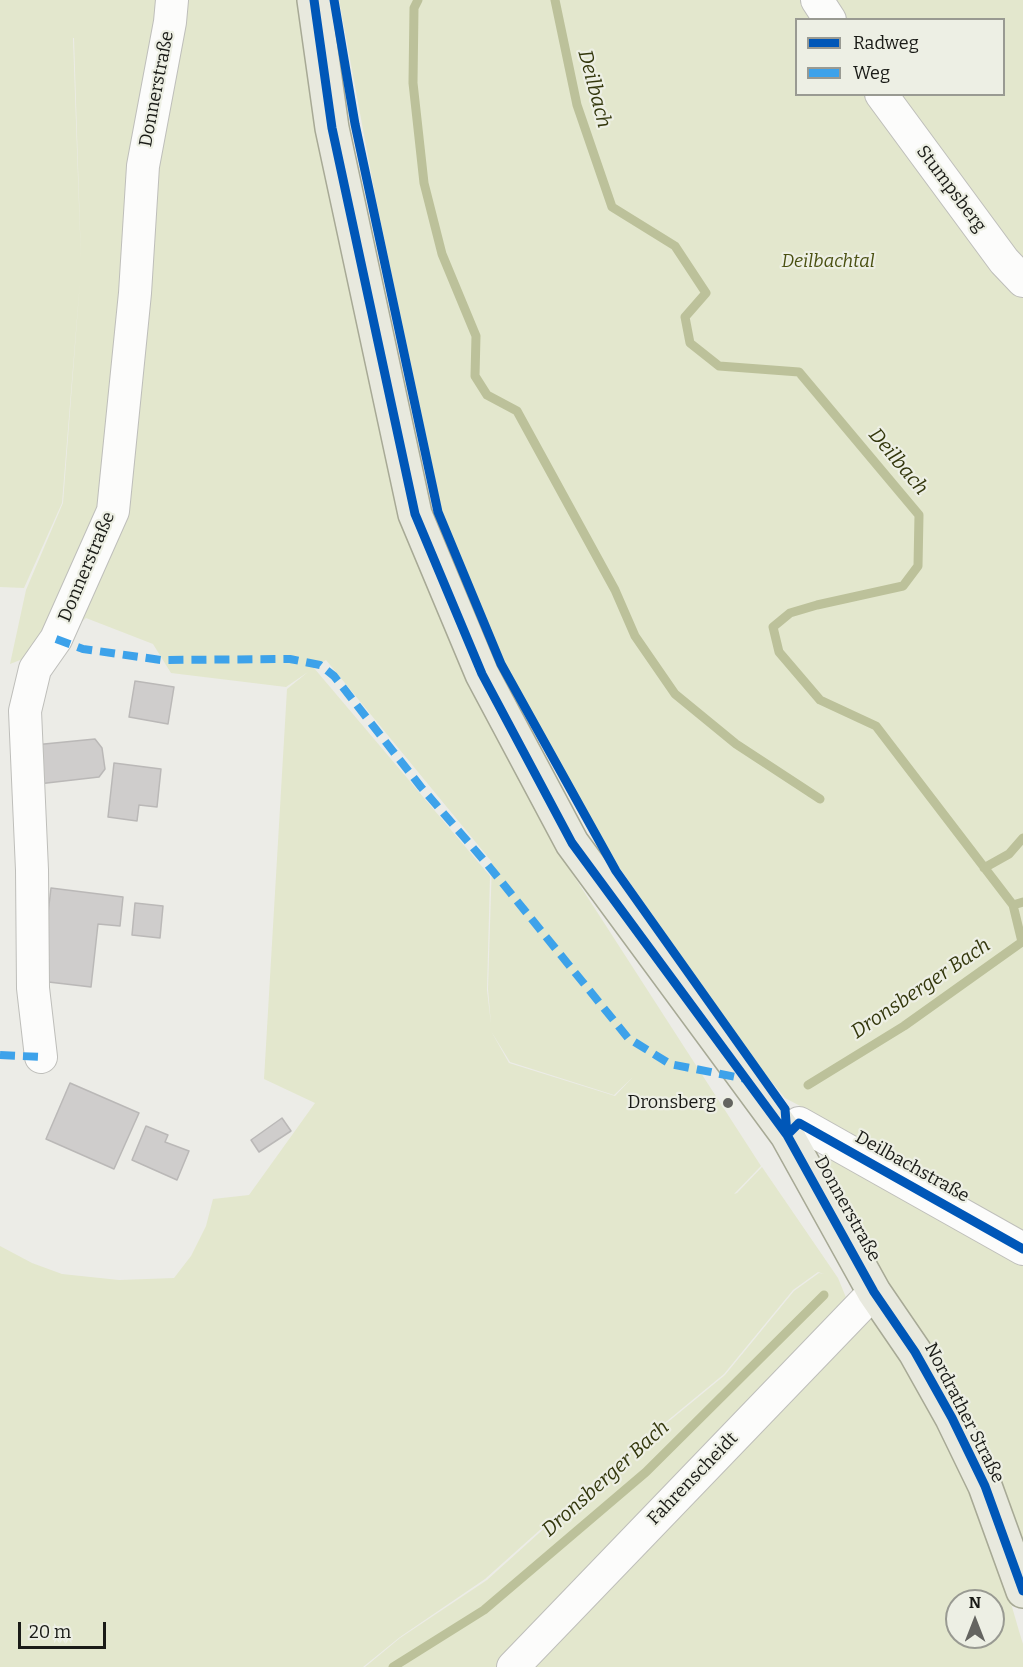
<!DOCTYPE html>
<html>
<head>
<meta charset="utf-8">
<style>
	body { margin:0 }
	#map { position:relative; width:1023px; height:1667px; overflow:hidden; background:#ecece7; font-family:Bitter,serif }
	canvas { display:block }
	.legend { position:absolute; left:795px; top:18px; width:210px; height:78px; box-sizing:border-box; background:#edefe4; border:2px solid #999a92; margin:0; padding:8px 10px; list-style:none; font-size:18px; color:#1a1b17 }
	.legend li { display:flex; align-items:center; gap:12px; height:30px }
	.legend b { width:30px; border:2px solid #999a92 }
	.north { position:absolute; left:945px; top:1589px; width:60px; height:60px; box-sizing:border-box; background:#edefe4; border:2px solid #999a92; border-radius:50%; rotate:0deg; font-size:16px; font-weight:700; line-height:24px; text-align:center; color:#1a1b17 }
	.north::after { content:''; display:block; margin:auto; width:21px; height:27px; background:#646460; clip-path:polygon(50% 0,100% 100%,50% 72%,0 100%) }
	.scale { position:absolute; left:18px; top:1622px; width:88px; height:27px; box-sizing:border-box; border:3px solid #1a1b17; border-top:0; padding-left:8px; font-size:18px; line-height:21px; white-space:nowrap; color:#1a1b17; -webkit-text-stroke:4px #edefe4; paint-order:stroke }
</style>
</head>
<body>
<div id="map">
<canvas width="1023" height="1667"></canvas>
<ul class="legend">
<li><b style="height:8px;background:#0057b8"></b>Radweg</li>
<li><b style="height:8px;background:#3da2ea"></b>Weg</li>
</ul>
<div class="north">N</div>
<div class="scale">20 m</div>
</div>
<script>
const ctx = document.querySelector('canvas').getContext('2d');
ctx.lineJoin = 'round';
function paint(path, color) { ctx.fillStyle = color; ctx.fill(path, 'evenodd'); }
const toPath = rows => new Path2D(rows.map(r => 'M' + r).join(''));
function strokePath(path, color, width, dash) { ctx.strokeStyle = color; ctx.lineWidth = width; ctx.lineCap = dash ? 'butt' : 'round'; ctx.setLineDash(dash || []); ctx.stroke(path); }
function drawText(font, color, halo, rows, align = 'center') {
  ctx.font = font + ' Bitter,serif'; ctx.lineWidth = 4.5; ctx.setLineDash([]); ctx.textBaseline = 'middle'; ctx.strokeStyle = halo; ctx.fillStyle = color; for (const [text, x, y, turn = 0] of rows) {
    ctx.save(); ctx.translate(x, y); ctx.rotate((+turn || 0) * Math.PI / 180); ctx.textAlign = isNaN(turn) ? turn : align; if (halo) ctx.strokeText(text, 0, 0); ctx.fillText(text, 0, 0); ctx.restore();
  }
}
const green = toPath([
	[0,0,302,0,372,395,397,510,471,689,559,853,761,1166,734,1194,737,1193,762,1167,838,1278,847,1300,499,1667,365,1667,400,1638,487,1580,600,1478,725,1375,794,1291,819,1273,824,1274,818,1272,793,1290,724,1374,598,1478,485,1579,400,1637,363,1667,0,1667,0,1246,32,1263,62,1274,119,1280,174,1278,191,1256,206,1226,213,1199,249,1195,315,1103,264,1079,287,689,308,672,286,687,171,673,153,644,86,618,56,646,10,664,26,590,63,503,80,281,62,503,24,588,0,587],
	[73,38,74,38,81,261,73,39],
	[326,660,492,862,488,989,491,1024,487,990,490,876,314,668],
	[491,1031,510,1062,614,1095,633,1077,615,1096,509,1063],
	[339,0,1023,0,1023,1233,842,1128,785,1098,760,1068,619,867,502,661,442,511,377,205],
	[796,20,1004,20,1004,94,796,94],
	[836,1157,1023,1262,1023,1554,818,1174,825,1162],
	[875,1314,939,1423,972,1494,997,1555,1019,1631,1023,1644,1023,1667,530,1667],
	[957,1601,993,1601,993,1637,957,1637]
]);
const stream = toPath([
	[418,0,414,8,413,83,424,183,442,254,476,336,475,376,487,395,517,411,615,590,635,636,675,694,736,744,820,799],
	[555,0,577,105,612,207,675,246,706,293,685,317,690,343,719,366,799,372,919,515,918,566,903,586,817,605,790,613,773,627,779,652,820,700,876,726,1013,905,1023,902],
	[984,868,1009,854,1023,838],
	[808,1085,904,1026,1022,942,1013,905],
	[393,1667,484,1610,646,1472,824,1295]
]);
const building = toPath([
	[135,681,174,687,168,724,129,717,135,681],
	[95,739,102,748,105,769,99,777,38,784,34,745,95,739],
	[114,763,161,769,157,807,139,805,137,821,108,817,114,763],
	[51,888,123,897,120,926,98,924,91,987,40,981,51,888],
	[135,903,163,906,160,938,132,935,135,903],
	[70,1083,139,1113,114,1169,46,1139,70,1083],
	[282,1118,291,1131,259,1152,251,1140,282,1118],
	[146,1126,168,1135,165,1142,189,1151,177,1180,132,1160,146,1126]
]);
const minor = toPath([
	[817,0,830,20],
	[881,94,1004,261,1023,281],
	[41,1057,33,988,32,870,25,711,35,669,56,639,113,511,135,293,143,166,170,22,172,0],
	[787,1135,799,1123,1023,1249],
	[513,1667,874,1292]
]);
const major = toPath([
	[314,0,332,128,415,514,482,674,572,843,787,1135,874,1292,915,1352,952,1418,985,1486,1023,1591]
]);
const quiet = toPath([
	[56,639,83,649,161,660,290,659,320,665,334,676,421,787,487,864,628,1038,670,1064,746,1079],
	[0,1055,41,1057]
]);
const cycleway = toPath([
	[314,0,332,128,415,514,482,674,572,843,787,1135,874,1292,915,1352,952,1418,985,1486,1023,1591],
	[334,0,355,124,438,512,501,664,616,871,785,1109,787,1135],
	[787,1135,799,1123,1023,1249]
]);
const markers = [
	[728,1103,6,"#646460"]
];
const streetNames = [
	["Donnerstraße",157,89,-79],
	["Stumpsberg",951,189,53],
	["Donnerstraße",87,567,-67],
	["Deilbachstraße",912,1167,29],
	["Donnerstraße",847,1209,61],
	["Nordrather Straße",964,1413,63],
	["Fahrenscheidt",693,1479,-46]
];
const parkNames = [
	["Deilbachtal",828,262]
];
const poiNames = [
	["Dronsberg",716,1103]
];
const waterNames = [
	["Deilbach",594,89,75],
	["Deilbach",898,462,50],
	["Dronsberger Bach",921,989,-34],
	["Dronsberger Bach",606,1479,-42]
];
paint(green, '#e3e7cd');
strokePath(stream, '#bcc19a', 9);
paint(building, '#cfcdcc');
strokePath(building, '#bab8b7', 1.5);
strokePath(minor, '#bebeba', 34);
strokePath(major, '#a7a995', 36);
strokePath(minor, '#fcfcfb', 32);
strokePath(major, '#e8e9de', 33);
strokePath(quiet, '#3da2ea', 8, [15, 8]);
strokePath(cycleway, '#0057b8', 9);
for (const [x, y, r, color] of markers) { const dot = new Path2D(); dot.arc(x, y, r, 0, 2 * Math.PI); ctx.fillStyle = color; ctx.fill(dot); strokePath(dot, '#edefe4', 2); }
drawText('18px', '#1a1b17', '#edefe4', streetNames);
drawText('italic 18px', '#494f10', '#edefe4', parkNames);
drawText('18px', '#1a1b17', '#edefe4', poiNames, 'right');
drawText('italic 20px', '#33370c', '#edefe4', waterNames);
</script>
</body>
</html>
